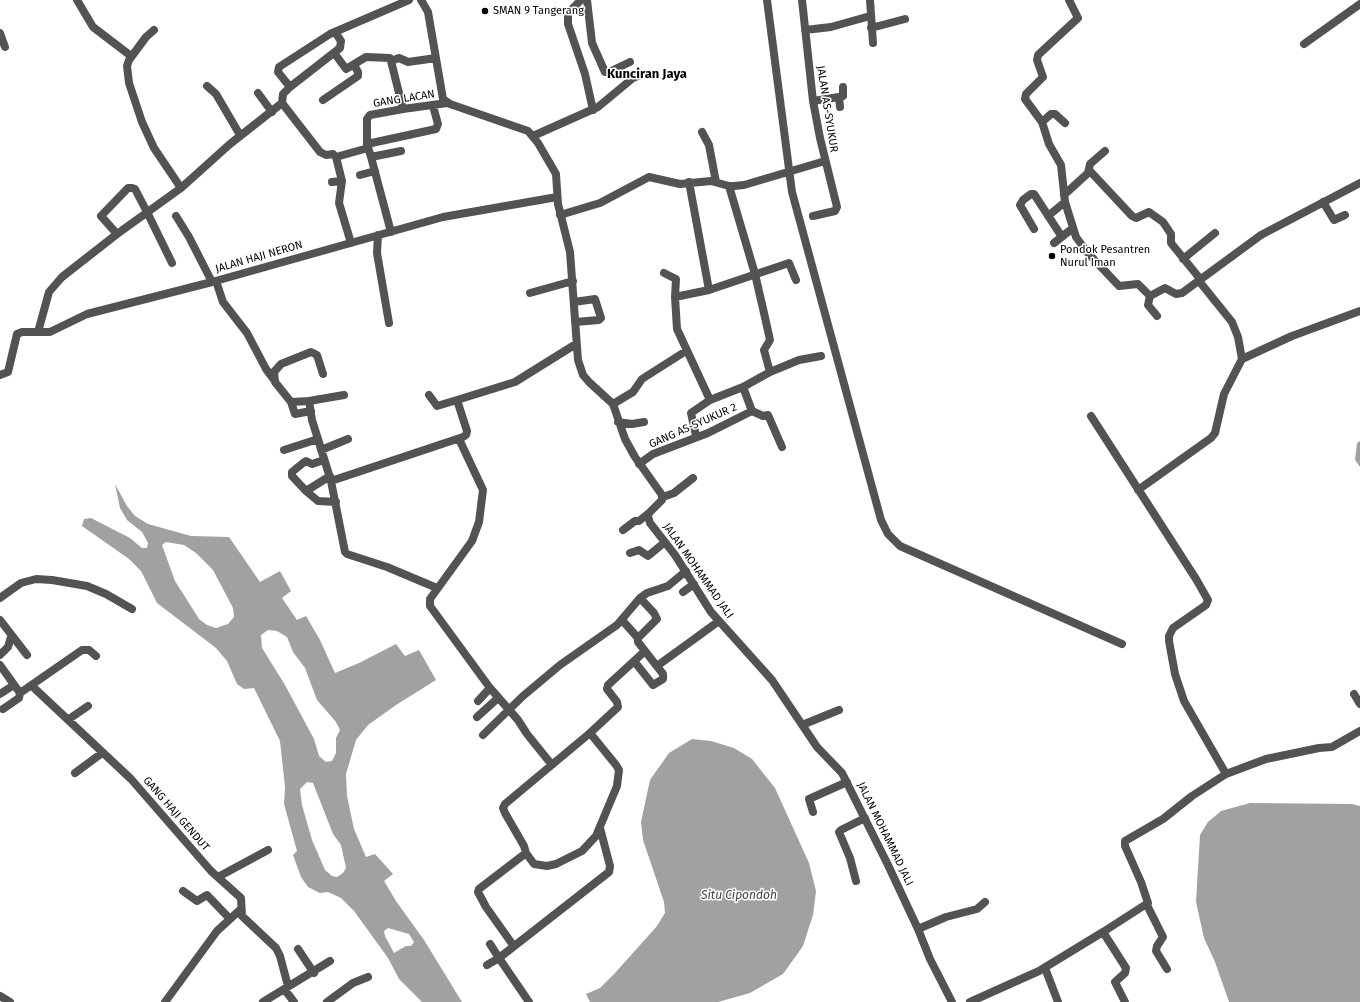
<!DOCTYPE html>
<html>
<head>
<meta charset="utf-8">
<style>
	body { margin:0 }
	canvas { display:block; background:#fff }
</style>
</head>
<body>
<canvas width="1360" height="1002"></canvas>
<script>
const ctx = document.querySelector('canvas').getContext('2d');
ctx.lineJoin = 'round';
function paint(path, color) { ctx.fillStyle = color; ctx.fill(path, 'evenodd'); }
const toPath = rows => new Path2D(rows.map(r => 'M' + r).join(''));
function strokePath(path, color, width, dash) { ctx.strokeStyle = color; ctx.lineWidth = width; ctx.lineCap = dash ? 'butt' : 'round'; ctx.setLineDash(dash || []); ctx.stroke(path); }
function drawText(font, color, halo, rows, align = 'center') {
  ctx.font = font + ' "Fira Sans",sans-serif'; ctx.lineWidth = 3; ctx.setLineDash([]); ctx.textBaseline = 'middle'; ctx.strokeStyle = halo; ctx.fillStyle = color; for (const [text, x, y, turn = 0] of rows) {
    ctx.save(); ctx.translate(x, y); ctx.rotate((+turn || 0) * Math.PI / 180); ctx.textAlign = isNaN(turn) ? turn : align; if (halo) ctx.strokeText(text, 0, 0); ctx.fillText(text, 0, 0); ctx.restore();
  }
}
const water = toPath([
	[1360,441,1360,467,1355,460,1357,443],
	[115,484,127,506,135,516,148,524,191,536,229,537,260,582,280,571,291,591,282,598,297,620,306,616,320,640,335,673,359,663,396,644,405,656,419,650,436,680,396,705,368,725,356,740,346,774,347,796,354,829,366,857,375,854,393,874,384,881,396,901,424,940,462,1002,422,1002,399,979,388,958,354,911,341,898,328,892,320,893,308,887,301,877,293,855,297,851,284,804,285,787,280,741,254,688,244,689,237,684,227,661,216,648,157,603,141,571,129,559,82,526,84,519,91,518,130,538,142,548,147,548,148,543,142,532,127,520,120,508],
	[166,542,184,545,196,553,213,570,233,608,234,617,228,624,216,628,207,625,199,619,175,581,162,545],
	[268,630,277,631,287,637,293,652,305,668,317,700,336,722,340,730,336,738,336,753,332,761,326,762,319,756,314,739,285,685,262,648,261,635],
	[307,782,313,783,333,834,341,845,346,868,343,873,337,877,332,876,325,870,312,840,302,805,300,789],
	[388,928,409,934,414,942,411,946,406,946,394,953,385,936,384,931],
	[692,739,711,741,734,748,752,759,775,788,809,863,816,891,813,915,803,946,783,974,750,993,718,1002,590,1002,586,994,600,988,615,973,657,926,665,913,664,902,643,840,641,822,650,780,669,753],
	[1250,803,1352,804,1360,806,1360,1002,1229,1002,1215,962,1204,938,1196,902,1200,835,1208,822,1221,811]
]);
const minor = toPath([
	[77,0,93,27,131,56],
	[421,0,428,12,443,99,450,104,528,131,538,143,556,174,558,204,570,252,578,360,583,375,589,382,613,404,625,439,635,457,662,495,662,500,649,513,648,516,650,523,675,555,711,612,772,680,817,747,842,773,888,865,918,929,930,959,952,1002],
	[581,0,568,13,568,24,585,74,593,110],
	[587,0,592,43,605,72,609,72,630,62],
	[767,0,792,192,881,520,888,534,900,546,1122,644],
	[802,0,813,101,820,138,837,207,835,211,813,216],
	[870,0,873,43],
	[1069,0,1078,18,1038,55,1037,60,1043,77,1026,94,1025,99,1042,122,1049,144,1061,165,1065,202,1076,237,1087,252,1119,286,1138,284,1150,296,1165,288,1176,294,1182,293,1261,235,1360,183],
	[871,28,905,19],
	[154,30,146,37,129,60,127,66,129,83,142,122,154,148,181,188],
	[805,30,831,27,870,16],
	[0,33,5,47],
	[1304,44,1360,4],
	[335,54,346,69,366,57,390,58,391,61,399,58,408,62,436,58],
	[391,61,403,109],
	[207,86,216,94,240,135],
	[290,87,278,72,279,67,330,34,409,0],
	[258,93,272,112],
	[839,97,843,96,843,87],
	[323,100,358,76,358,72,354,65],
	[813,101,839,97,840,107],
	[282,103,320,152,326,155,333,154,336,157,342,181,339,203,351,243],
	[1042,122,1051,114,1055,114,1065,123],
	[702,132,709,145,716,182],
	[533,136,598,107,633,78,640,75],
	[367,144,367,119,370,115,403,109,447,103],
	[401,151,371,157,367,144,436,129,438,124,433,106],
	[336,157,368,148],
	[371,157,391,232],
	[1089,170,1132,216,1136,218,1149,212,1163,222,1171,234,1171,243,1201,280],
	[360,175,375,171],
	[332,182,342,181],
	[689,182,709,290,675,297,677,329,710,400,691,413,696,436],
	[729,186,755,274,764,313,770,340,764,350,770,372],
	[1064,195,1088,173,1090,164,1105,151],
	[1323,202,1334,220,1345,215],
	[560,215,600,203,649,177,680,184,711,181,729,186,734,186,744,185,825,161],
	[176,216,189,237,212,282],
	[1048,216,1065,202],
	[1034,229,1020,205,1023,200,1031,194,1034,194,1062,237],
	[117,234,101,216,128,188,132,188,135,189,147,212,172,263],
	[378,235,377,253,389,323],
	[1054,243,1073,228],
	[1183,259,1215,233],
	[664,273,676,279,675,297],
	[216,281,223,302,247,333,266,369,275,381],
	[709,290,789,263,796,280],
	[530,293,573,281],
	[1150,296,1148,305,1157,316],
	[574,302,595,299,601,318,599,320,575,322],
	[38,332,49,292,62,277,117,234,181,188,230,144,282,103,283,94,290,87,340,48,341,41,335,32],
	[1242,359,1292,336,1360,311],
	[323,374,317,355,311,352,281,364,274,372,275,382,291,402,309,401,312,420,331,481,345,552,347,554,387,567,437,588],
	[0,375,8,372,17,334,22,332,50,332,87,314,212,282,443,217,557,197],
	[743,387,770,372,799,360,821,356],
	[429,395,437,406,457,400],
	[710,400,743,387,752,411],
	[309,401,344,395],
	[291,402,295,414,311,411],
	[613,404,633,392,642,379,686,351],
	[1091,416,1196,579,1208,600,1206,605,1173,628,1169,636,1169,641,1175,674,1184,701,1226,774],
	[618,422,632,424,644,422],
	[459,439,483,490,479,522,472,541,430,599,430,606,490,688,518,720,527,734,552,765],
	[284,450,318,439],
	[321,450,348,439],
	[324,460,312,464,306,461,303,463,292,472,292,476,306,491,330,476],
	[639,464,653,454,708,433,752,411,763,416,768,415,782,447],
	[331,481,463,437,466,435,467,431,457,400,515,382,576,344],
	[1138,490,1211,438,1215,433,1224,394,1242,359,1238,337,1232,322,1199,281],
	[306,491,318,501,336,502],
	[663,497,674,493,693,478],
	[623,530,635,521,639,521,649,513],
	[630,553,639,550,648,556,665,542],
	[683,592,694,584],
	[0,598,21,583,36,579,52,580,87,586,106,594,132,609],
	[0,620,27,655],
	[622,620,638,638],
	[0,655,8,647,11,637],
	[634,661,653,685,663,679,663,674,645,651],
	[0,665,20,693],
	[657,666,719,621],
	[32,686,131,779,211,871,241,898,242,916,276,948,280,956,288,986],
	[20,693,82,650,89,650,96,656],
	[0,694,14,685],
	[1354,694,1360,704],
	[478,701,490,688],
	[3,709,19,698,20,693],
	[477,717,498,698],
	[69,719,88,706],
	[802,725,839,710],
	[483,735,523,696,560,665,617,625,640,598,647,593,668,586,686,571],
	[75,773,102,753],
	[813,812,809,799,847,782],
	[526,853,524,846,505,813,503,808,505,804,590,733],
	[218,877,268,850],
	[856,881,850,858,839,832,841,830,865,818],
	[183,891,197,901,207,895,230,919],
	[1147,905,1163,937,1157,946,1156,951,1167,969],
	[918,929,946,917,977,909,985,902],
	[513,945,486,907,478,892,479,889,526,853,534,864,547,866,556,864,582,851,596,836,617,786,619,770,616,765,590,733,618,707,617,702,607,689,608,685,645,651,638,642,638,638,657,619,654,613,640,598],
	[298,949,314,973],
	[487,965,499,958,490,944],
	[1045,968,1058,1002],
	[285,990,294,1002],
	[0,996,10,1002],
	[165,1002,217,931,241,909],
	[263,1002,330,961],
	[327,1002,353,983,368,977],
	[529,1002,499,958,609,872,610,866,600,828],
	[970,1002,1039,971,1103,932],
	[1125,1002,1115,982,1125,973,1126,968,1103,932,1148,903,1141,882,1125,846,1125,841,1163,819,1192,796,1226,774,1266,759,1319,748,1332,747,1360,731]
]);
const markers = [
	[485,11,4,"#000"],
	[1052,256,4,"#000"]
];
const poiNames = [
	["SMAN 9 Tangerang",493,11],
	["Pondok Pesantren",1060,250],
	["Nurul Iman",1060,263]
];
const streetNames = [
	["GANG LACAN",404,99,-9],
	["JALAN AS-SYUKUR",827,109,81],
	["JALAN HAJI NERON",259,257,-16],
	["GANG AS-SYUKUR 2",693,426,-24],
	["JALAN MOHAMMAD JALI",698,571,55],
	["GANG HAJI GENDUT",176,814,49],
	["JALAN MOHAMMAD JALI",885,834,64]
];
const waterNames = [
	["Situ Cipondoh",739,896]
];
const quarterNames = [
	["Kunciran Jaya",647,74]
];
paint(water, '#a1a1a1');
strokePath(minor, '#535353', 8);
for (const [x, y, r, color] of markers) { const dot = new Path2D(); dot.arc(x, y, r, 0, 2 * Math.PI); ctx.fillStyle = color; ctx.fill(dot); strokePath(dot, '#fff', 1.5); }
drawText('11px', '#000', '#fff', poiNames, 'left');
drawText('11px', '#000', '#fff', streetNames);
drawText('italic 12px', '#424242', '#fff', waterNames);
drawText('bold 13px', '#000', '#fff', quarterNames);
</script>
</body>
</html>
